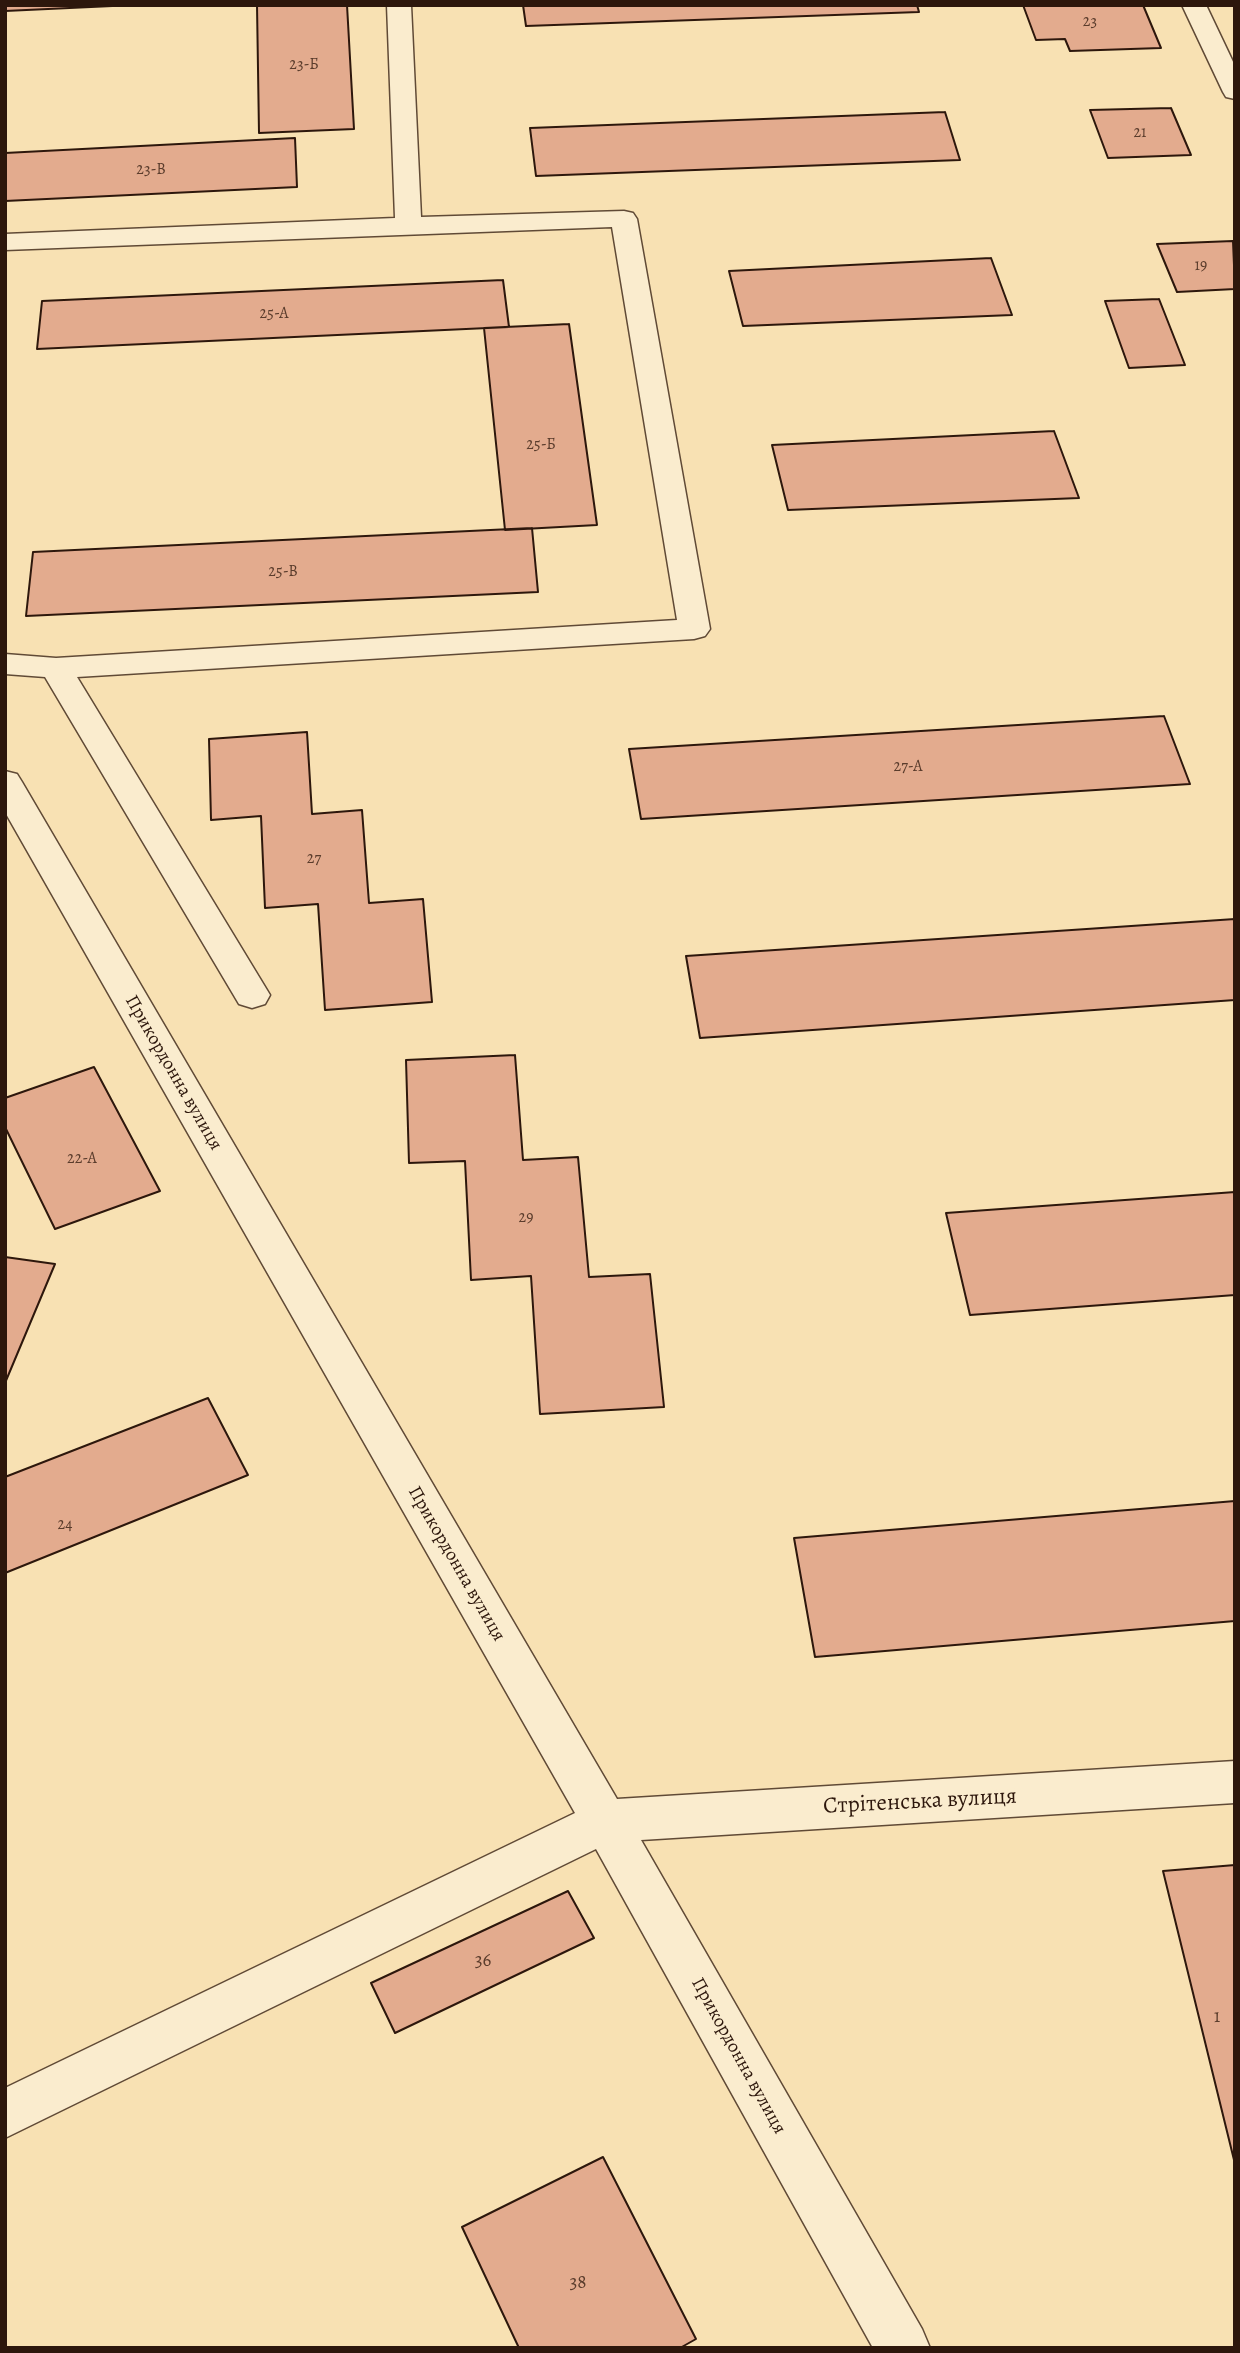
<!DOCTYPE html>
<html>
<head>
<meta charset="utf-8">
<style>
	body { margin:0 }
	#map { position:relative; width:1240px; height:2353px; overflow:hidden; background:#f8e1b3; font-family:Alegreya,serif }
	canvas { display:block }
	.frame { position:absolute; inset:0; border:7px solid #2d170c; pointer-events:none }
</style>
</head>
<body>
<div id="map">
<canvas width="1240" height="2353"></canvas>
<div class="frame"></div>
</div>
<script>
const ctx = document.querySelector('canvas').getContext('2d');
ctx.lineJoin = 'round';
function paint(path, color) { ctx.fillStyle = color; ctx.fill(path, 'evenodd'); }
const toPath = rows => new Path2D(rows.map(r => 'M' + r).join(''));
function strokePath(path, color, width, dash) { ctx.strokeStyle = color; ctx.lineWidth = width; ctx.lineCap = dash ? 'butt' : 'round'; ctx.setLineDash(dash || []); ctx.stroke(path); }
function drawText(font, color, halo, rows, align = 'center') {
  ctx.font = font + ' Alegreya,serif'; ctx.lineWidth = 7; ctx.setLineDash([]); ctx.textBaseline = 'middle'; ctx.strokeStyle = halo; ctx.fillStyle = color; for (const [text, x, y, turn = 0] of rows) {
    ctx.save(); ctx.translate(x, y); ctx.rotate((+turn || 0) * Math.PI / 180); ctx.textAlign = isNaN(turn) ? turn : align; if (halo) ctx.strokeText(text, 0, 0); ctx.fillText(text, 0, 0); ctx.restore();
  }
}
const building = toPath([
	[5,5,134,5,5,11,5,5],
	[257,5,347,5,354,129,259,133,257,5],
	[523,5,917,5,919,12,526,26,523,5],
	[1023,5,1143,5,1161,48,1070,51,1065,39,1036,40,1023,5],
	[1171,108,1191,155,1108,158,1090,110,1171,108],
	[945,112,960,160,536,176,530,128,945,112],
	[295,138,297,187,5,201,5,153,295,138],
	[1233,241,1235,289,1177,292,1157,244,1233,241],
	[991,258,1012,315,743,326,729,271,991,258],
	[503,280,509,327,37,349,42,301,503,280],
	[1159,299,1185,365,1129,368,1105,301,1159,299],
	[569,324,597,525,505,530,484,328,569,324],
	[1054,431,1079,498,788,510,772,445,1054,431],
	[532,528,538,592,26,616,33,552,532,528],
	[1164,716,1190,784,641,819,629,749,1164,716],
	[307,732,312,814,362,810,369,903,423,899,432,1002,325,1010,318,904,265,908,261,816,211,820,209,739,307,732],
	[1235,919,1235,1000,700,1038,686,956,1235,919],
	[515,1055,523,1160,578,1157,589,1277,650,1274,664,1407,540,1414,531,1276,471,1280,465,1161,409,1163,406,1060,515,1055],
	[94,1067,160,1191,55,1229,5,1127,5,1098,94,1067],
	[1235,1192,1235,1295,970,1315,946,1213,1235,1192],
	[5,1257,55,1264,5,1383,5,1257],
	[208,1398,248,1475,5,1573,5,1477,208,1398],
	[1235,1501,1235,1621,815,1657,794,1538,1235,1501],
	[1235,1865,1235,2164,1163,1871,1235,1865],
	[568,1891,594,1938,395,2033,371,1983,568,1891],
	[603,2157,696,2339,680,2348,519,2348,462,2227,603,2157]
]);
const minor = toPath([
	[387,5,411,5,421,217,624,211,633,213,637,219,710,629,705,636,694,639,77,677,270,995,265,1004,252,1008,239,1004,45,677,5,674,5,654,56,658,677,620,612,227,5,250,5,234,395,218,387,5],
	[1182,5,1206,5,1235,66,1235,99,1226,97,1223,92,1182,5],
	[5,771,17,774,22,782,617,1799,1235,1761,1235,1803,641,1840,922,2329,930,2348,873,2348,596,1849,5,2138,5,2088,575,1813,5,812,5,771]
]);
const numberNames = [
	["23",1090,22],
	["23-Б",304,65],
	["21",1140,133],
	["23-В",151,170],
	["19",1201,266],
	["25-А",274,314],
	["25-Б",541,445],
	["25-В",283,572],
	["27-А",908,767],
	["27",314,859],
	["22-А",82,1159],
	["29",526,1218],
	["24",65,1525]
];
const streetNames = [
	["Прикордонна вулиця",173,1073,60],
	["Прикордонна вулиця",456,1564,60],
	["Прикордонна вулиця",738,2056,61]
];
const nearNumbernames = [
	["36",483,1961],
	["1",1217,2017],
	["38",578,2283]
];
const nearStreetnames = [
	["Стрітенська вулиця",920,1802,-3]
];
paint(building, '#e3ab8e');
strokePath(building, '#2d170c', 2);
strokePath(minor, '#604a36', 3);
paint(minor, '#faecce');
drawText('16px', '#5a3c2c', null, numberNames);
drawText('19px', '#2d170c', '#faecce', streetNames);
drawText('19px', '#5a3c2c', null, nearNumbernames);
drawText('23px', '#2d170c', '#faecce', nearStreetnames);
</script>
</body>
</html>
